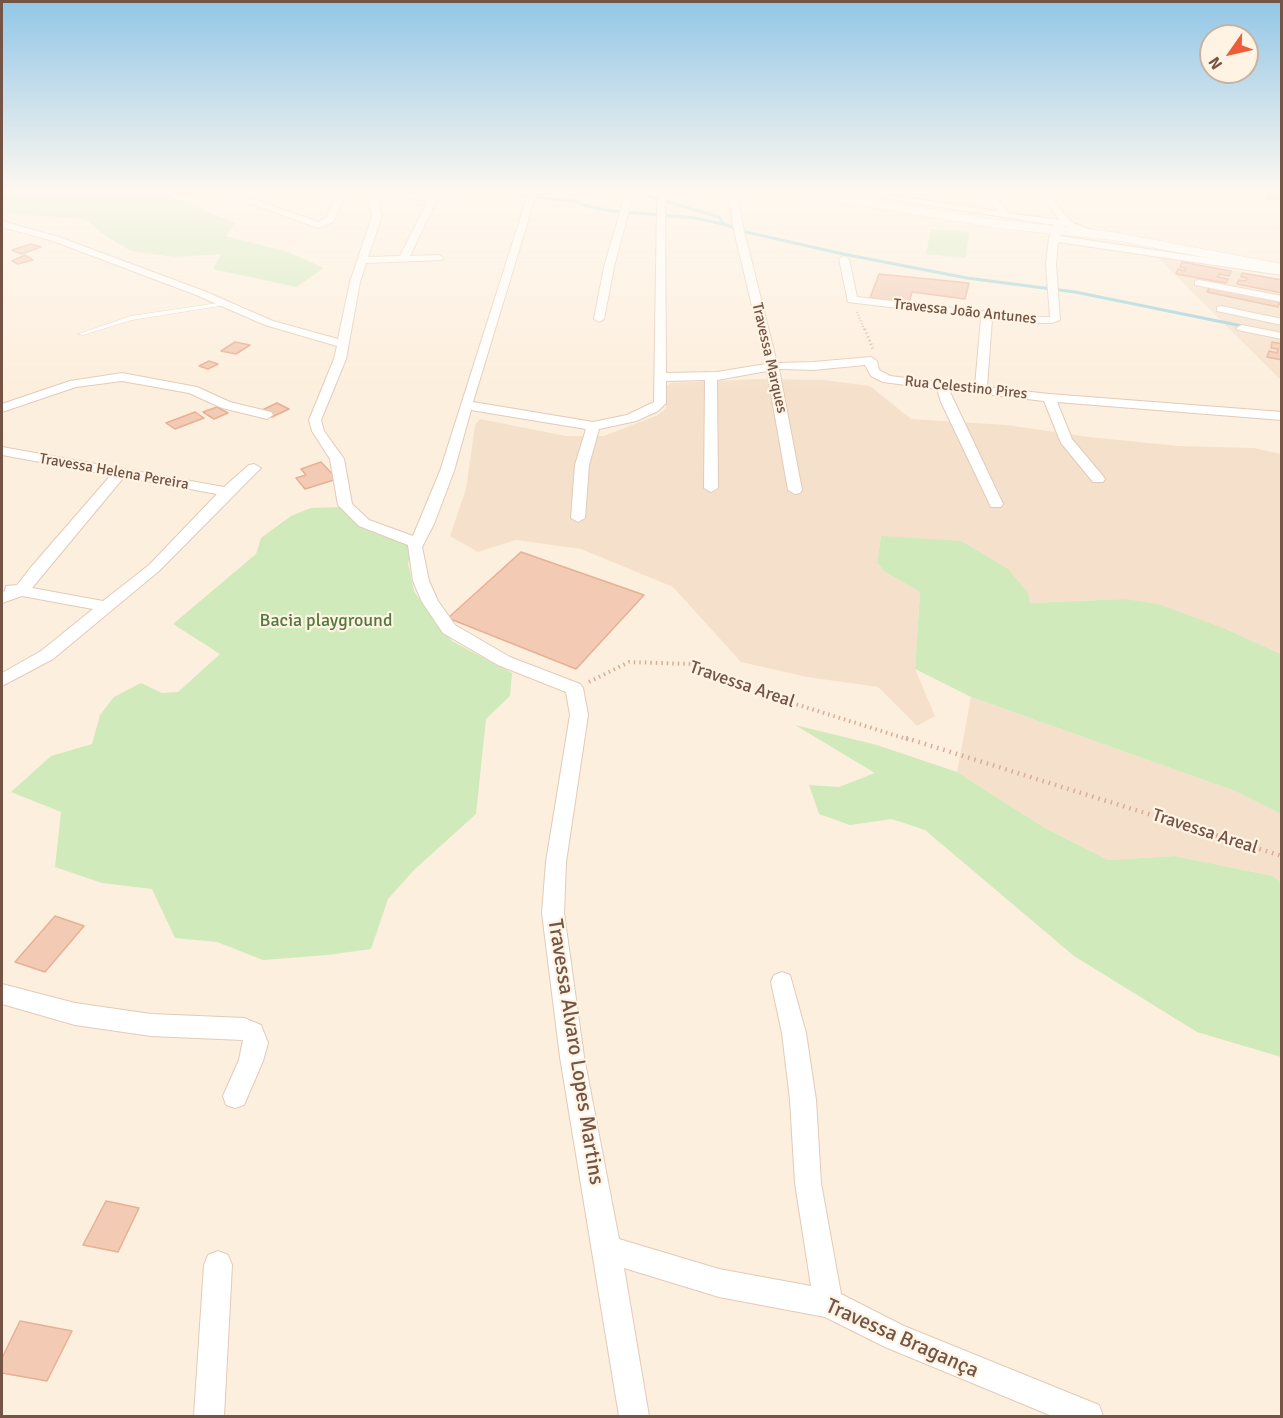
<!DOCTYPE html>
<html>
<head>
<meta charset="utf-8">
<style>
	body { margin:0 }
	#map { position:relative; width:1283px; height:1418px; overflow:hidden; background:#fdefdd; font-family:Signika,sans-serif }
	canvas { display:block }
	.frame { position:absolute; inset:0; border:3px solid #735445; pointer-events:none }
	.north { position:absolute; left:1199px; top:24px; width:60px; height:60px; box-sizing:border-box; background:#fff3e4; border:2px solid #c7b3a4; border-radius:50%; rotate:236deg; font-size:16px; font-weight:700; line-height:24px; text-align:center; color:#735445 }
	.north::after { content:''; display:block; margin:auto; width:21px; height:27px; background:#ed5d3c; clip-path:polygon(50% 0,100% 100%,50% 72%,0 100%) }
</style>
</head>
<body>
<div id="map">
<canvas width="1283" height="1418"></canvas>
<div class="frame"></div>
<div class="north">N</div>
</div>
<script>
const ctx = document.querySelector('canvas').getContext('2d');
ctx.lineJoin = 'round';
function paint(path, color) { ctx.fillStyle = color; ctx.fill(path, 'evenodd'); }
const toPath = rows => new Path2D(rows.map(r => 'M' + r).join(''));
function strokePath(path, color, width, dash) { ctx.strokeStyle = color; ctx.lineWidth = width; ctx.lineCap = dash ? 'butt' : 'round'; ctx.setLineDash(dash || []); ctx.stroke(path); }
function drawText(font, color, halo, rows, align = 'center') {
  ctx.font = font + ' Signika,sans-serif'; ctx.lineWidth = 4.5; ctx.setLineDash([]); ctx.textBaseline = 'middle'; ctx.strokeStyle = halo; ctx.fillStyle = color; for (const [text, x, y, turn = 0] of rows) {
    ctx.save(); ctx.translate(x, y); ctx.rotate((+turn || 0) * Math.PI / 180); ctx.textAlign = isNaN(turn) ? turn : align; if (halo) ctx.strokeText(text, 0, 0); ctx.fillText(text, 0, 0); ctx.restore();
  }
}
const residential = toPath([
	[1156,256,1281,279,1281,380],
	[759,379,825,380,870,386,911,419,1007,425,1089,437,1179,446,1254,448,1281,454,1281,654,1222,628,1124,599,1029,603,881,536,877,563,885,572,920,592,915,669,935,716,917,726,878,687,807,677,741,662,673,587,581,549,516,540,478,552,450,536,466,489,475,425,480,419,566,436,604,436,658,415,666,408,665,387,671,383],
	[971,697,1235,791,1281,814,1281,882,1273,876,1175,856,1108,860,1045,828,957,772]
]);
const green = toPath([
	[2,191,158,191,235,223,226,236,288,252,324,268,296,287,213,269,221,254,174,257,131,251,107,237,85,219,2,213],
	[931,229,969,232,966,258,926,254],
	[340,507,364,528,390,536,414,547,408,563,414,591,432,618,452,641,512,673,510,696,486,719,476,814,414,870,388,899,371,949,327,955,263,960,217,942,175,938,152,889,102,883,55,867,61,812,11,792,51,756,92,744,100,715,114,697,141,683,162,693,178,692,220,654,173,624,256,554,261,538,291,516,311,508],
	[881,536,961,541,1008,569,1028,593,1030,603,1124,599,1158,604,1223,628,1281,654,1281,814,1235,791,971,697,915,669,920,592,885,572,877,563],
	[795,725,877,745,957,772,1045,828,1108,860,1175,856,1273,876,1281,882,1281,1057,1197,1032,1074,956,925,830,892,819,850,825,819,814,809,785,839,787,875,773]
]);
const stream = toPath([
	[486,191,579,202,583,205,611,211,695,218,723,224],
	[632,191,719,217,724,224,746,232,843,254,967,278,1075,292,1247,327]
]);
const building = toPath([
	[1268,191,1282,191,1282,200,1267,198,1268,191],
	[31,244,41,247,21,254,12,250,31,244],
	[25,255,33,260,18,264,12,261,25,255],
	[1182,262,1231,271,1229,276,1219,274,1218,277,1228,279,1226,283,1176,274,1178,269,1185,271,1186,268,1180,267,1182,262],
	[1242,273,1282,280,1282,293,1237,284,1239,280,1246,281,1247,278,1241,277,1242,273],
	[879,274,969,283,965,299,912,292,909,303,870,298,879,274],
	[1210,287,1280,302,1278,307,1207,292,1210,287],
	[235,342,250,345,236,354,221,351,235,342],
	[1272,342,1282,344,1282,360,1267,357,1269,351,1277,353,1278,349,1271,348,1272,342],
	[209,361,218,364,208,369,199,366,209,361],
	[277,403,289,409,272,417,260,411,277,403],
	[217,407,228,413,214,419,203,412,217,407],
	[195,412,204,418,175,429,166,423,195,412],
	[321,462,337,479,305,489,296,478,306,475,301,469,321,462],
	[521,552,644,595,576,669,448,618,521,552],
	[55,916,84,926,45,972,15,962,55,916],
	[106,1201,139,1208,118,1252,83,1245,106,1201],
	[20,1321,72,1331,47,1381,2,1373,2,1358,20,1321]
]);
const pathFar3 = toPath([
	[857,312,865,331]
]);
const pathFar2 = toPath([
	[865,329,873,349]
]);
const pathFar1 = toPath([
	[589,682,629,662,690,664,735,685,910,740]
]);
const path = toPath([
	[906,738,1282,856]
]);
const service = toPath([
	[224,302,227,304,226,305,132,320,83,335,78,334,131,316,224,302]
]);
const minor = toPath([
	[216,191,230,191,318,222,326,218,338,191,347,191,333,222,318,228,216,191],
	[366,191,394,191,433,196,476,191,458,200,436,201,410,256,439,255,444,258,442,260,366,263,360,282,346,359,321,420,324,431,344,459,352,504,369,520,413,536,440,471,529,191,537,191,473,402,593,422,627,415,654,402,657,202,660,191,668,191,665,202,666,373,717,372,766,364,734,231,728,191,736,191,744,231,777,363,813,362,871,357,877,361,879,370,890,376,975,386,981,318,848,302,839,259,844,256,849,259,857,297,1033,317,1050,317,1046,264,1049,238,1055,225,837,191,862,191,997,211,982,191,991,191,1008,213,1060,220,1037,191,1046,191,1071,222,1101,234,1096,237,1064,226,1060,236,1282,269,1282,275,1058,242,1056,264,1060,320,1052,323,1033,323,992,319,987,387,1049,394,1282,412,1282,420,1057,402,1072,439,1103,476,1105,479,1103,482,1093,482,1061,443,1044,401,949,390,1003,504,1001,507,991,507,941,402,937,389,883,382,871,376,865,365,813,370,784,369,779,369,802,490,800,493,795,494,788,490,767,371,717,380,718,488,711,492,704,488,705,380,666,381,666,403,658,411,636,421,599,429,589,465,585,518,578,522,571,518,575,465,586,429,471,410,454,471,434,524,422,547,429,581,438,601,455,625,510,657,580,684,583,688,588,715,566,862,564,913,584,1057,619,1239,719,1269,811,1286,795,1183,790,1100,782,1033,771,982,774,975,782,972,790,975,806,1033,816,1100,821,1183,841,1294,904,1326,1099,1405,1103,1416,1052,1416,885,1347,825,1317,719,1297,624,1268,649,1416,619,1416,560,1057,542,913,546,862,570,715,566,692,498,665,443,633,422,602,413,581,408,545,359,526,338,505,330,459,312,431,309,420,334,359,337,346,265,325,196,295,53,241,2,227,2,221,59,237,204,291,273,321,338,339,350,282,372,216,366,191],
	[377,194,428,201,400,256,368,257,382,216,377,194],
	[626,191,634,191,614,267,604,319,599,322,594,319,604,267,626,191],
	[1199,280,1282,296,1282,302,1195,285,1195,281,1199,280],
	[1221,306,1282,319,1282,325,1217,311,1217,307,1221,306],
	[1242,325,1282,333,1282,339,1238,330,1236,328,1242,325],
	[122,373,197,387,230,402,271,412,273,415,267,419,222,408,189,393,122,381,76,387,2,412,2,404,70,381,122,373],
	[2,447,224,487,249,465,254,464,261,468,159,571,53,659,2,686,2,673,41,651,93,609,22,596,2,603,2,592,5,591,6,586,17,585,32,566,111,475,2,455,2,447],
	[124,477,217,494,149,565,103,601,32,588,124,477],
	[2,984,75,1003,151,1014,244,1018,261,1025,268,1043,263,1061,244,1105,235,1108,226,1105,223,1096,239,1060,243,1040,151,1036,75,1025,2,1004,2,984],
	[218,1251,228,1255,232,1265,224,1416,194,1416,204,1265,208,1255,218,1251]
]);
const secondary = toPath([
	[791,191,822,191,998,220,1113,232,1282,264,1282,272,1113,240,998,228,797,195,791,191]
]);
const farStreetnames = [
	["Travessa João Antunes",965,312,6],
	["Travessa Marques",769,358,77],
	["Rua Celestino Pires",966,388,6],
	["Travessa Helena Pereira",114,472,10]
];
const parkNames = [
	["Bacia playground",326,621]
];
const streetNames = [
	["Travessa Areal",742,685,19],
	["Travessa Areal",1205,832,18]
];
const nearStreetnames = [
	["Travessa Alvaro Lopes Martins",575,1052,81],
	["Travessa Bragança",902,1339,24]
];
paint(residential, '#f5e1cb');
paint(green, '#d0eabc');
strokePath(stream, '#98d1d9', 3);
paint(building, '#f3cbb4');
strokePath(building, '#e7b094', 1.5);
strokePath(service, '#e1cbb9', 1);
strokePath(minor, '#e1cbb9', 2);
strokePath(secondary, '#e8cdb9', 1);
strokePath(pathFar3, '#d7ae98', 2, [1, 2]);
strokePath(pathFar2, '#d7ae98', 3, [1, 3]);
strokePath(pathFar1, '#d7ae98', 4, [1.5, 4]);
strokePath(path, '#d7ae98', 4.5, [1.5, 5]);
paint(service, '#fff');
paint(minor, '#fff');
paint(secondary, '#fff');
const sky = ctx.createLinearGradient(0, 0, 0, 390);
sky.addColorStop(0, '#92c6e7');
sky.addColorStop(0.49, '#fef8f0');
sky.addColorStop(1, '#fef8f000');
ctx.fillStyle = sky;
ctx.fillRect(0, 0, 1283, 390);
drawText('15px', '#735445', '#fff3e4', farStreetnames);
drawText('18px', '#51793d', '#fff3e4', parkNames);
drawText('18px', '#735445', '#fff3e4', streetNames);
drawText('21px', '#735445', '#fff3e4', nearStreetnames);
</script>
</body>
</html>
